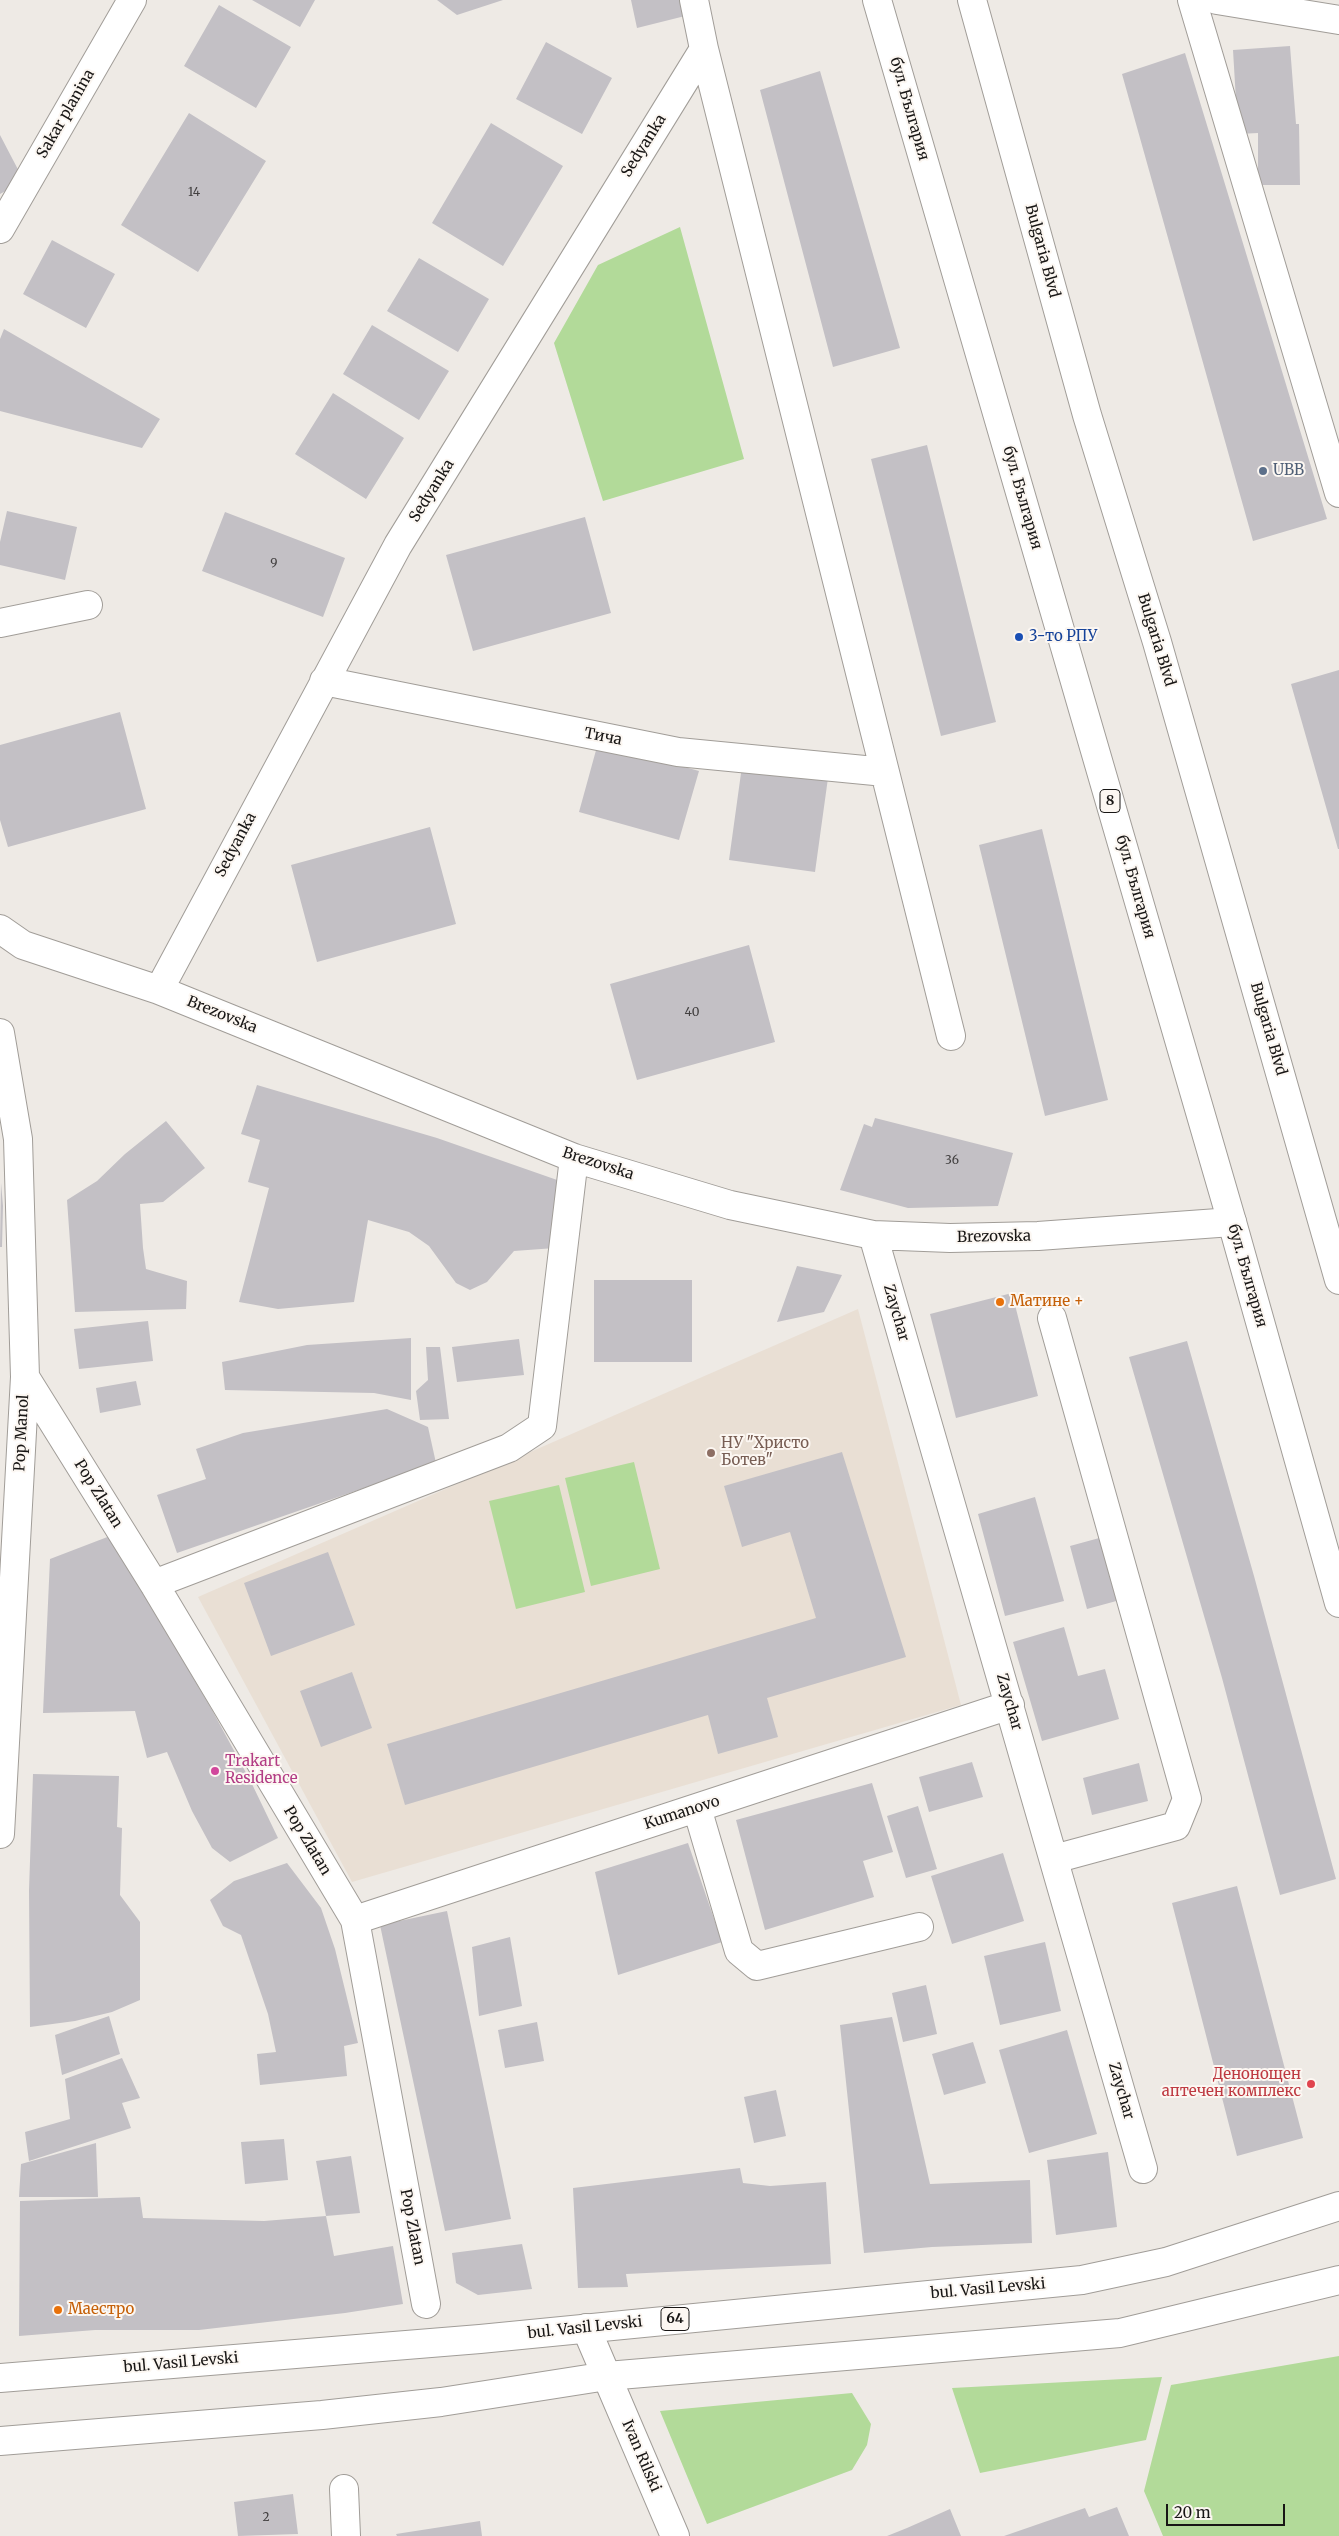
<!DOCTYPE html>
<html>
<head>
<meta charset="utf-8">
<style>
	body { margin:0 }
	#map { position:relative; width:1339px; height:2536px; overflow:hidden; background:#eeeae5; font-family:Merriweather,serif }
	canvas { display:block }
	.scale { position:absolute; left:1166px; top:2504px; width:119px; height:22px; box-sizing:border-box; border:2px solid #181615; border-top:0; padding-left:6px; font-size:15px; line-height:18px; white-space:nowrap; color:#181615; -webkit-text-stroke:4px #fcf7f2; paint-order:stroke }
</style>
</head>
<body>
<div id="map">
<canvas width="1339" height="2536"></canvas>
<div class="scale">20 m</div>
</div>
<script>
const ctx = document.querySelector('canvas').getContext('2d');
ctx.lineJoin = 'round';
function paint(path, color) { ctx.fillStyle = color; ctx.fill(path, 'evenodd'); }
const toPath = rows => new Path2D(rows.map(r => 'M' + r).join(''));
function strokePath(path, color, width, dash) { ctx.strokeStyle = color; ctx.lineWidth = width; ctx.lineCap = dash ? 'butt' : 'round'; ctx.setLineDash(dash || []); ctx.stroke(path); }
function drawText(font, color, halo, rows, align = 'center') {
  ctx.font = font + ' Merriweather,serif'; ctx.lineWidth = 4; ctx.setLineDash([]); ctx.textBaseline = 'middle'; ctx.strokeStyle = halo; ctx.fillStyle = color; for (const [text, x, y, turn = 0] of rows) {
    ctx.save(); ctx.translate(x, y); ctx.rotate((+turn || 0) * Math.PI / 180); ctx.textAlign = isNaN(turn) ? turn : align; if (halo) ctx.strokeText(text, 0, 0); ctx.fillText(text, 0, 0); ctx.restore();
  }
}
const built = toPath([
	[858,1309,961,1705,352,1882,198,1597]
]);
const green = toPath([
	[680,227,744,459,603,501,554,343,598,265],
	[634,1462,660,1569,591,1586,565,1478],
	[559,1485,585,1592,516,1609,489,1501],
	[1339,2356,1339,2536,1163,2536,1144,2491,1171,2385],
	[1162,2377,1146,2440,980,2473,952,2388],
	[852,2393,871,2424,867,2445,852,2470,707,2524,660,2411]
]);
const building = toPath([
	[252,0,315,0,300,27],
	[437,0,503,0,457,15],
	[631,0,686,0,689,15,637,28],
	[219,5,291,47,256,108,184,66],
	[546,42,612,78,582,134,516,99],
	[1290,46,1296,124,1299,124,1300,185,1258,185,1258,133,1238,134,1233,50],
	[1185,53,1327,519,1253,541,1122,74],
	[820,71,900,348,833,367,760,90],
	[189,113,266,161,198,272,121,225],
	[491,123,563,166,503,266,432,223],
	[0,135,24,181,0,194],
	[52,240,115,274,86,328,23,294],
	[419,258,489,299,458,352,387,311],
	[372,325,449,371,419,420,343,374],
	[4,329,160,419,142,448,0,411,0,339],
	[333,393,404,438,366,499,295,454],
	[927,445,996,722,941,736,871,459],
	[7,511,77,527,65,580,0,565,0,542],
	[225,512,345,558,323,617,202,571],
	[585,517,611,613,473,651,446,555],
	[1339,670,1339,849,1338,849,1291,684],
	[120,712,146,809,8,847,0,820,0,745],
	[598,743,699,771,679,840,579,812],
	[742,766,828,778,815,872,729,860],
	[430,827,456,924,317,962,291,865],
	[1042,829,1108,1100,1045,1116,979,845],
	[749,945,775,1042,637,1080,610,984],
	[257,1085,437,1138,560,1181,555,1248,514,1251,487,1282,470,1290,456,1283,429,1246,409,1232,368,1220,354,1302,278,1309,239,1302,269,1188,248,1182,260,1140,241,1134],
	[875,1118,1013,1153,998,1206,908,1208,840,1190,864,1124,872,1127],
	[166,1121,205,1168,163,1202,140,1204,143,1248,146,1269,187,1281,186,1309,75,1312,67,1200,97,1181,125,1154],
	[1,1183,3,1206,2,1247,0,1247],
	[797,1266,842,1275,824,1312,777,1322],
	[594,1280,692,1280,692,1362,594,1362],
	[1012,1293,1038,1396,956,1418,930,1314],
	[148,1321,153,1361,79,1369,74,1329],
	[411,1338,411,1400,374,1393,225,1390,222,1362,307,1345],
	[519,1339,524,1375,457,1382,452,1347],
	[1187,1341,1254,1576,1336,1879,1280,1895,1222,1678,1129,1357],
	[426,1347,440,1347,449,1419,420,1420,416,1391,428,1380],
	[136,1381,141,1405,100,1413,96,1388],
	[387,1409,428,1427,436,1463,177,1553,157,1495,206,1479,196,1449,243,1433],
	[842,1452,906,1657,767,1698,778,1737,718,1754,708,1715,405,1805,387,1744,816,1618,790,1532,742,1547,724,1486],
	[1035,1497,1064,1601,1005,1616,978,1514],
	[110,1536,212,1710,251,1782,278,1838,230,1862,212,1848,192,1811,167,1752,147,1758,135,1711,43,1713,50,1559],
	[1103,1537,1120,1600,1087,1609,1070,1546],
	[328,1552,355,1625,271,1656,244,1583],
	[1064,1627,1078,1676,1105,1669,1119,1719,1042,1741,1013,1642],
	[352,1672,372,1728,321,1747,300,1691],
	[972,1762,983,1797,929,1812,919,1777],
	[1139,1763,1148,1801,1092,1815,1083,1778],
	[33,1774,119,1776,117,1827,122,1828,120,1895,140,1922,140,2000,112,2012,75,2021,30,2027,29,1890],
	[872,1783,893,1852,863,1861,874,1897,765,1930,736,1820],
	[918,1806,937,1869,906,1878,887,1816],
	[688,1843,722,1942,618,1975,595,1872],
	[1003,1853,1024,1921,952,1944,931,1876],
	[287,1863,321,1908,335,1949,358,2043,344,2046,347,2076,260,2085,257,2054,276,2052,268,2014,241,1935,223,1926,210,1900,234,1881],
	[1237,1886,1303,2138,1237,2156,1172,1903],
	[447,1911,511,2219,445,2231,380,1925],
	[510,1937,522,2006,479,2016,472,1947],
	[1045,1942,1061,2011,1000,2025,984,1956],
	[926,1985,937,2034,903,2042,892,1993],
	[109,2016,120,2054,62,2075,55,2035],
	[892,2017,930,2184,1030,2180,1032,2243,932,2247,864,2253,840,2025],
	[537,2022,544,2061,505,2068,498,2030],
	[1067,2030,1097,2134,1029,2153,999,2050],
	[973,2042,986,2083,944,2095,932,2054],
	[122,2058,140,2098,122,2103,131,2128,29,2161,25,2132,70,2119,65,2079],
	[776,2090,786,2136,754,2143,744,2097],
	[284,2139,288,2180,245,2184,241,2142],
	[96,2143,98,2197,19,2197,21,2164],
	[1108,2152,1117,2227,1056,2235,1047,2160],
	[351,2156,360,2213,326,2216,334,2256,393,2246,403,2304,345,2313,199,2330,95,2330,19,2336,20,2201,140,2197,143,2218,264,2221,326,2216,316,2161],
	[740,2168,743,2183,770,2186,826,2182,831,2264,626,2274,628,2287,578,2288,573,2188],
	[522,2244,532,2289,478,2295,456,2283,452,2253],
	[293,2494,298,2534,238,2536,234,2502],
	[1117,2507,1129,2536,1004,2536,1085,2508,1089,2517],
	[950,2509,961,2536,887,2536,907,2528],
	[480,2521,482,2536,397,2536,396,2534]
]);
const minor = toPath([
	[1192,0,1339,493],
	[1217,0,1339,20],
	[704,49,951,1036],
	[0,229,132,0],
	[0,623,88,605],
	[324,681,678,752,885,772],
	[0,929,23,945,159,990,574,1158,730,1205,873,1235,950,1238,1038,1236,1232,1222],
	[159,990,398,545,704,49,694,0],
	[0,1033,18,1139,25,1377,0,1834],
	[873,1235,1143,2169],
	[1052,1318,1187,1799,1176,1826,1054,1859],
	[25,1377,154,1584,355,1920,426,2304],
	[154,1584,509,1448,542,1426,574,1158],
	[697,1808,739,1951,757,1966,919,1927],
	[355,1920,1010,1705],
	[586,2328,675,2536],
	[344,2489,346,2536]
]);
const major = toPath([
	[877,0,1232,1222,1339,1603],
	[972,0,1087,415,1157,642,1339,1280],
	[0,2378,480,2339,1082,2280,1166,2262,1339,2206],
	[0,2441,322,2415,441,2402,607,2376,1120,2333,1339,2280]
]);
const markers = [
	[1263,471,5,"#5c6f8a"],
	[1019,637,5,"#1a4fb4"],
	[1000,1302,5,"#e8710a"],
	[711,1453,5,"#8d6e63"],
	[215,1771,5,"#d1479c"],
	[1311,2084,5,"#e0444e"],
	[58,2310,5,"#e8710a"]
];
const numberNames = [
	["14",194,193],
	["9",274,564],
	["40",692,1013],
	["36",952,1161],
	["2",266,2518]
];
const shields = [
	[1110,801,20],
	[675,2319,28]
];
const shieldNames = [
	["8",1110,801],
	["64",675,2319]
];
const streetNames = [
	["бул. България",909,109,74],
	["Sakar planina",66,114,-60],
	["Sedyanka",644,146,-58],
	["Bulgaria Blvd",1042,251,75],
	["Sedyanka",432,491,-58],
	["бул. България",1022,498,74],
	["Bulgaria Blvd",1156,640,73],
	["Тича",603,737,11],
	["Sedyanka",236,845,-62],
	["бул. България",1135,887,74],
	["Brezovska",222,1015,22],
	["Bulgaria Blvd",1268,1029,74],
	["Brezovska",598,1164,18],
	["Brezovska",994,1237,-1],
	["бул. България",1247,1276,74],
	["Zaychar",896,1313,74],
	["Pop Manol",22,1433,-87],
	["Pop Zlatan",98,1494,58],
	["Zaychar",1009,1702,74],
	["Kumanovo",682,1813,-18],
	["Pop Zlatan",307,1841,59],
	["Zaychar",1121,2091,74],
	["Pop Zlatan",412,2227,79],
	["bul. Vasil Levski",988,2289,-5],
	["bul. Vasil Levski",585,2328,-6],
	["bul. Vasil Levski",181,2363,-5],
	["Ivan Rilski",641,2456,67]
];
const serviceNames = [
	["UBB",1273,471]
];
const transitNames = [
	["3-то РПУ",1029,637]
];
const foodNames = [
	["Матине +",1010,1302],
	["Маестро",68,2310]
];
const educationNames = [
	["НУ \"Христо",721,1444],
	["Ботев\"",721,1461]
];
const hotelNames = [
	["Trakart",225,1762],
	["Residence",225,1779]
];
const healthNames = [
	["Денонощен",1301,2075],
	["аптечен комплекс",1301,2092]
];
paint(built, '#e9dfd4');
paint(green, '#b2da99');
paint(building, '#c3c0c5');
strokePath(minor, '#a19d98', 30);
strokePath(major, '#a19d98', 30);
strokePath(minor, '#fff', 28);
strokePath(major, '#fff', 28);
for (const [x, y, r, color] of markers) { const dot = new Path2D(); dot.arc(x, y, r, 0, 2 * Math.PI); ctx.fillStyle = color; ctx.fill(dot); strokePath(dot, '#fcf7f2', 2); }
drawText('12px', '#434041', null, numberNames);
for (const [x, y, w] of shields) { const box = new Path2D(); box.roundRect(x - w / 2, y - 11.5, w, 23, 4); ctx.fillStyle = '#fcf7f2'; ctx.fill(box); strokePath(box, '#181615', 1); }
drawText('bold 14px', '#181615', null, shieldNames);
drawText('15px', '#181615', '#fcf7f2', streetNames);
drawText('15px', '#4e5e75', '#fcf7f2', serviceNames, 'left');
drawText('15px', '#164399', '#fcf7f2', transitNames, 'left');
drawText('15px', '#c56008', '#fcf7f2', foodNames, 'left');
drawText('15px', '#785e54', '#fcf7f2', educationNames, 'left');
drawText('15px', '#b23c85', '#fcf7f2', hotelNames, 'left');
drawText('15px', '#be3a42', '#fcf7f2', healthNames, 'right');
</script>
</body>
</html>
